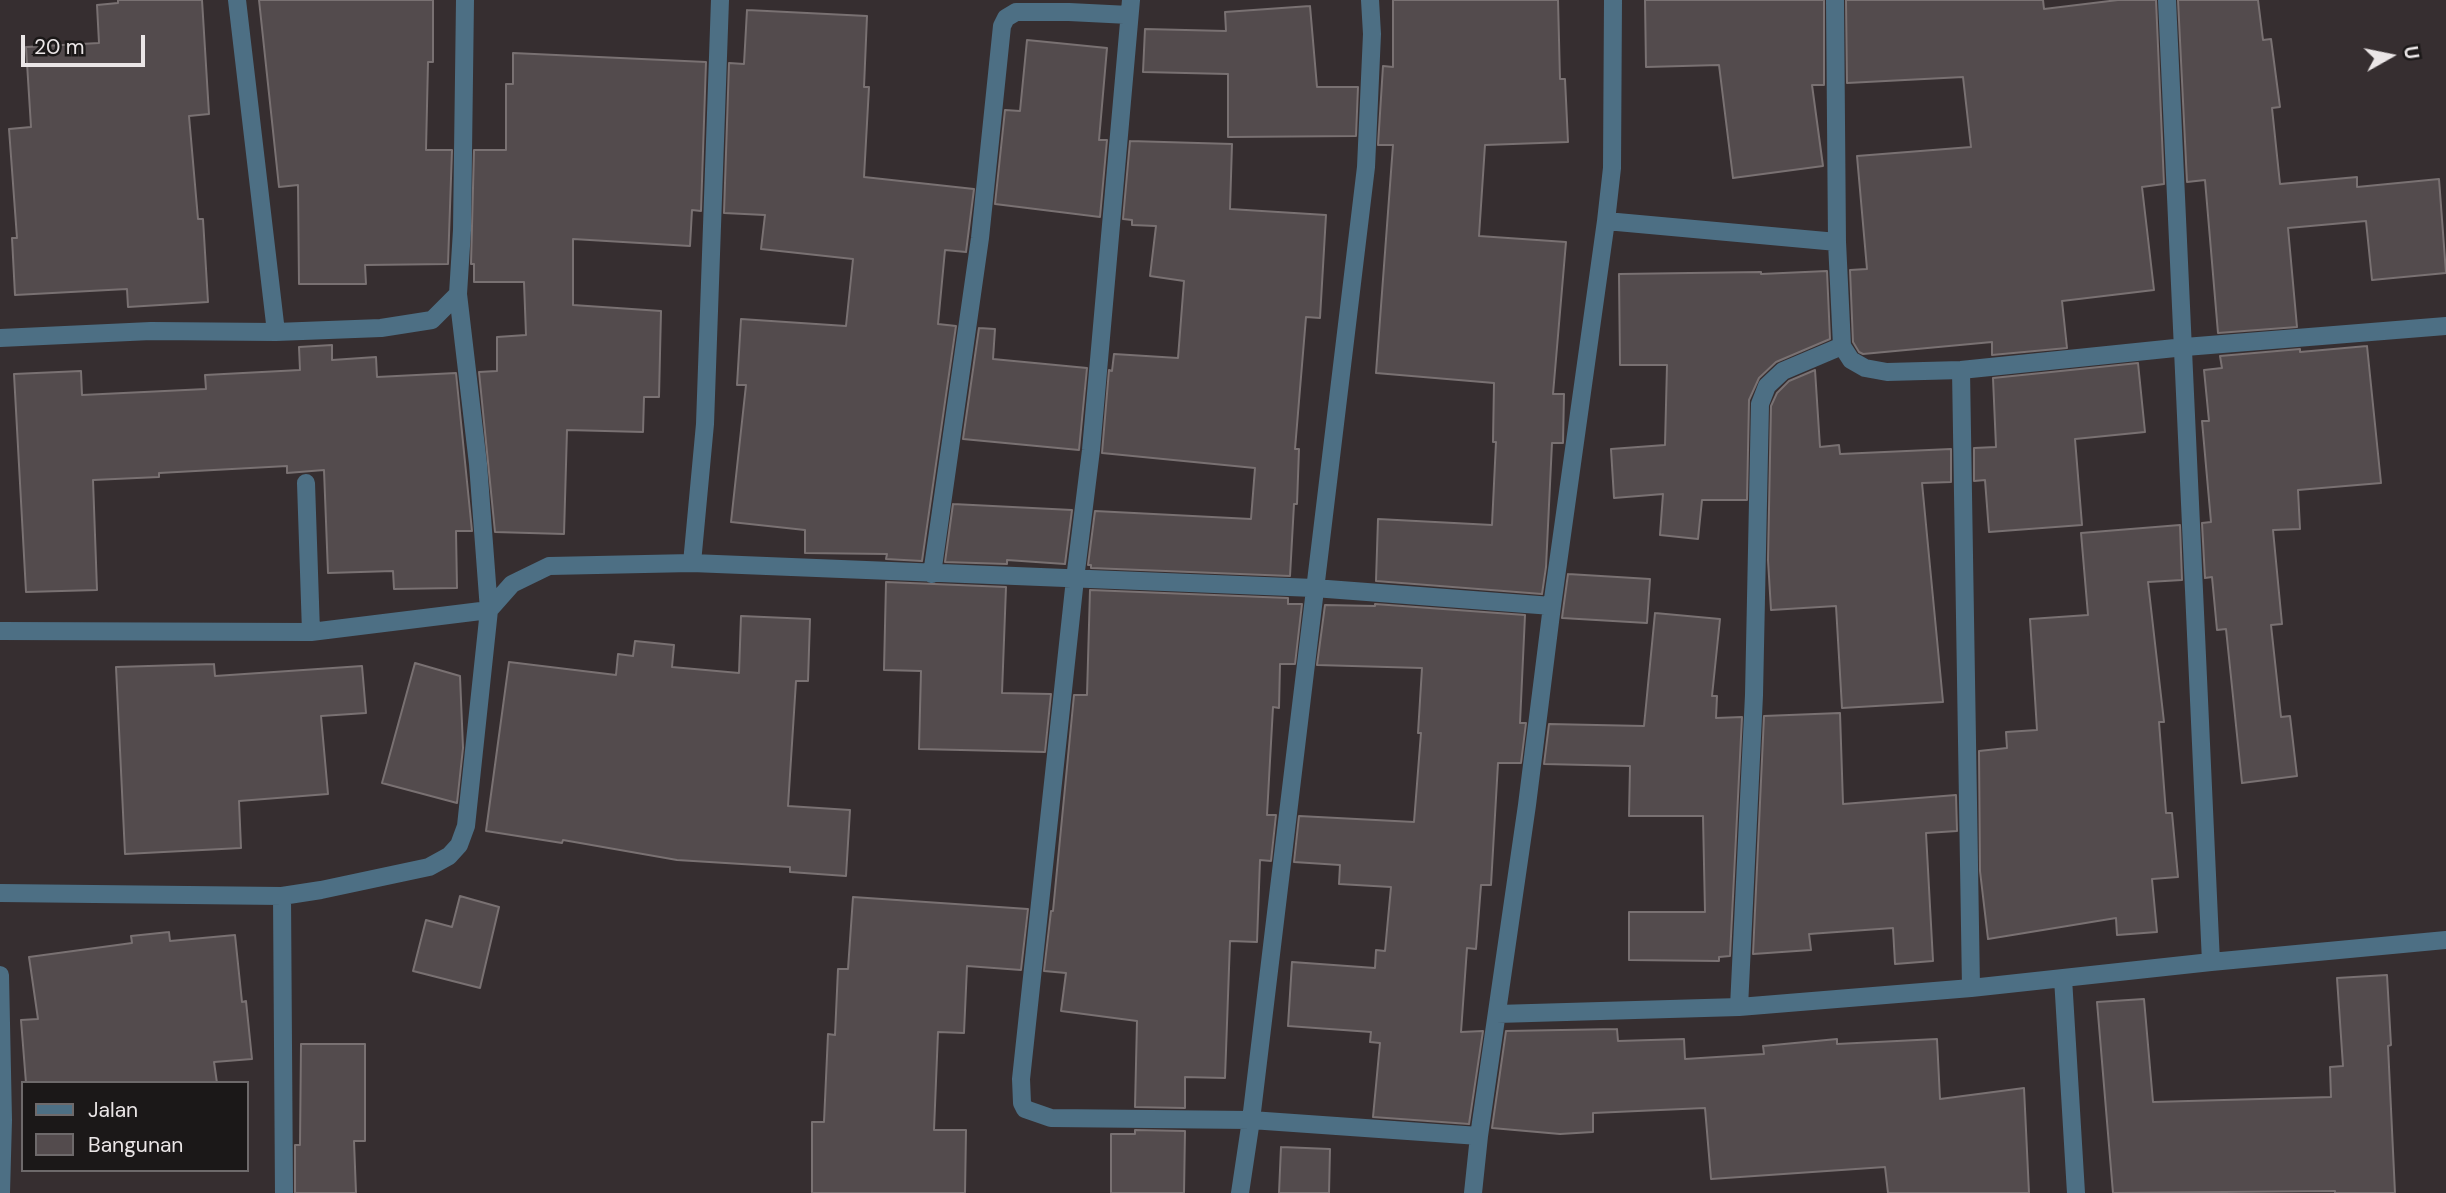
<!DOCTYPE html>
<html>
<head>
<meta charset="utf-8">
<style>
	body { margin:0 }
	#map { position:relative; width:2446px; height:1193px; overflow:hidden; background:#362e30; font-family:"DM Sans",sans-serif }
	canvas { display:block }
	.legend { position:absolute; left:21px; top:1081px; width:228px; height:91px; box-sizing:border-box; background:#1b1818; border:2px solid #6e6a6b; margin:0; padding:9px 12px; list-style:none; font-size:21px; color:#ebe6e7 }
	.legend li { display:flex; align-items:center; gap:14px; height:35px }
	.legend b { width:35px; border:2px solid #6e6a6b }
	.north { position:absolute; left:2355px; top:21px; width:70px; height:70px; -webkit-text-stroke:5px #1b1818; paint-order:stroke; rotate:81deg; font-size:19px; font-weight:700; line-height:28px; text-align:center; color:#ebe6e7 }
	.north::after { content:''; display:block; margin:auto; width:24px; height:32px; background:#ebe6e7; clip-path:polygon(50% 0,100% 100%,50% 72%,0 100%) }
	.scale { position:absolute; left:21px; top:35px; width:124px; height:32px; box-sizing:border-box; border:4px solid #ebe6e7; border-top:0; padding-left:9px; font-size:21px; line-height:24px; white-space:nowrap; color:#ebe6e7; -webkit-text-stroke:5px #1b1818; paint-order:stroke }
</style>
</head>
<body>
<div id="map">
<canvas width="2446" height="1193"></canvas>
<ul class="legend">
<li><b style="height:9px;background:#4d6f84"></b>Jalan</li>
<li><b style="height:19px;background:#534b4d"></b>Bangunan</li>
</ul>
<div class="north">U</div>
<div class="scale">20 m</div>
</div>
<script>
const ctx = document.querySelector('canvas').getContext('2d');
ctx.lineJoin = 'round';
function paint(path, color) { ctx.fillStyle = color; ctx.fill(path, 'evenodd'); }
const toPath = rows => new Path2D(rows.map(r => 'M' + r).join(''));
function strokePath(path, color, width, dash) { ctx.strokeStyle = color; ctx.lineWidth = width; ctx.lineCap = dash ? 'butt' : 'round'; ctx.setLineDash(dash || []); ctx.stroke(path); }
const building = toPath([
	[118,0,202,0,209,114,189,116,198,219,203,219,208,302,128,307,127,289,15,295,12,238,17,238,9,129,31,127,26,47,99,43,97,5,118,3,118,0],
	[259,0,433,0,433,62,428,62,426,150,452,150,448,264,365,265,366,284,299,284,298,185,279,187,259,0],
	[1393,0,1558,0,1560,79,1565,79,1568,142,1485,145,1479,236,1566,242,1553,394,1564,394,1563,443,1552,443,1546,567,1542,594,1376,581,1378,519,1492,525,1496,442,1493,442,1494,383,1376,373,1393,145,1378,145,1383,66,1393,67,1393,0],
	[1645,0,1824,0,1824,85,1812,85,1823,166,1733,178,1719,65,1646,67,1645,0],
	[1846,0,2043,0,2044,9,2118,0,2156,0,2164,184,2142,187,2154,290,2062,301,2067,348,1992,355,1992,342,1863,354,1859,352,1853,342,1850,270,1867,269,1857,156,1971,147,1963,77,1847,83,1846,0],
	[2178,0,2258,0,2263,40,2271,39,2280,107,2272,108,2280,184,2357,177,2357,187,2439,179,2446,273,2372,280,2366,221,2288,228,2297,327,2218,333,2205,180,2187,182,2178,0],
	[1310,6,1317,87,1358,87,1356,136,1228,137,1228,74,1143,72,1145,29,1226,31,1225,12,1310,6],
	[747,10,867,16,864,87,869,87,864,177,974,189,966,252,945,250,938,324,956,326,922,561,886,559,887,554,805,553,805,530,731,522,746,385,737,385,741,319,846,326,853,259,761,249,765,215,724,213,729,63,744,64,747,10],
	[1027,40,1107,48,1099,140,1107,140,1100,217,995,204,1005,110,1020,111,1027,40],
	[513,53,706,62,701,211,692,210,690,246,573,239,573,305,661,311,659,397,644,397,643,432,567,430,564,534,495,532,479,372,497,371,497,337,526,335,524,282,474,282,474,264,471,264,474,150,506,150,506,84,513,84,513,53],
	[1130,141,1232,144,1230,209,1326,215,1320,318,1306,317,1295,449,1299,449,1297,504,1294,504,1290,576,1091,568,1091,565,1088,565,1095,511,1251,519,1255,468,1102,453,1109,370,1112,371,1114,354,1178,358,1184,281,1150,276,1156,226,1132,225,1132,220,1123,219,1130,141],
	[1827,271,1830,339,1776,362,1759,378,1749,400,1747,500,1702,500,1698,539,1660,535,1663,494,1614,498,1611,449,1665,445,1667,365,1620,365,1619,274,1761,272,1761,274,1827,271],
	[979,328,995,329,993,359,1087,368,1079,450,963,439,979,328],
	[332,345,332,360,376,357,377,377,456,373,472,531,456,531,457,588,394,589,393,571,328,573,324,470,287,473,287,466,159,473,159,477,93,480,97,590,26,592,14,374,81,371,82,395,206,389,205,375,300,370,299,347,332,345],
	[2367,346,2381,483,2298,490,2300,529,2273,530,2282,624,2271,625,2281,717,2290,716,2297,776,2242,783,2226,629,2217,630,2212,577,2205,578,2202,523,2211,522,2202,421,2209,421,2204,370,2222,368,2220,356,2300,349,2300,352,2367,346],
	[2138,363,2145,432,2075,439,2082,525,1989,532,1985,480,1974,481,1974,448,1996,447,1993,378,2138,363],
	[1815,370,1820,447,1839,445,1840,454,1951,449,1951,482,1922,483,1943,702,1842,708,1836,606,1771,610,1768,560,1771,406,1777,393,1789,381,1815,370],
	[953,504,1072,510,1065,564,1007,560,1007,564,945,562,953,504],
	[2180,525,2182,580,2148,582,2164,722,2159,722,2166,813,2172,813,2178,877,2152,879,2157,932,2117,935,2116,918,1988,939,1980,871,1979,751,2007,748,2006,732,2037,730,2030,619,2088,615,2081,533,2180,525],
	[1568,574,1650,579,1647,623,1562,618,1568,574],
	[886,582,1006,587,1002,693,1051,694,1045,752,919,749,921,671,884,670,886,582],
	[1090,590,1288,598,1288,604,1302,604,1295,664,1280,664,1279,708,1273,707,1267,815,1276,815,1271,861,1260,860,1257,942,1230,941,1225,1078,1185,1077,1185,1108,1135,1107,1137,1021,1061,1011,1066,973,1044,971,1051,911,1053,911,1074,695,1087,695,1090,590],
	[1375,604,1525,615,1520,723,1526,723,1521,763,1498,763,1491,885,1481,885,1476,949,1467,948,1461,1032,1483,1031,1469,1124,1373,1117,1380,1043,1370,1042,1371,1032,1288,1026,1292,962,1375,968,1376,950,1385,951,1391,887,1339,884,1340,865,1294,862,1299,816,1414,822,1421,733,1418,733,1422,668,1317,665,1325,605,1375,606,1375,604],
	[1655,613,1720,619,1712,696,1717,696,1716,718,1742,717,1730,956,1719,957,1719,961,1629,960,1629,912,1705,912,1703,816,1629,816,1630,766,1544,764,1549,724,1644,726,1655,613],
	[741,616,810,619,808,681,796,681,788,806,850,810,846,876,790,872,790,867,677,860,563,840,562,843,486,831,509,662,616,675,618,654,633,656,635,641,674,645,672,667,739,673,741,616],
	[415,663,460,676,463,748,457,803,382,783,415,663],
	[214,664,215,676,362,666,366,713,321,716,328,794,239,801,241,848,125,854,116,667,214,664],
	[1840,713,1843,804,1956,795,1957,831,1926,833,1933,961,1895,964,1893,928,1809,934,1811,950,1753,954,1764,716,1840,713],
	[460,896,499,907,480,988,413,971,426,920,452,927,460,896],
	[853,897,1028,909,1021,970,967,966,964,1033,938,1032,934,1130,966,1130,965,1193,812,1193,812,1122,824,1122,828,1034,835,1035,838,969,848,969,853,897],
	[169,932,170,941,235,935,242,1002,246,1001,252,1059,214,1062,217,1083,26,1083,21,1020,38,1019,29,957,132,943,131,936,169,932],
	[2387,975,2391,1045,2388,1046,2395,1193,2335,1193,2335,1191,2113,1193,2097,1002,2144,999,2153,1102,2331,1097,2330,1067,2343,1066,2337,978,2387,975],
	[1617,1029,1618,1041,1684,1039,1685,1059,1764,1054,1763,1046,1837,1039,1837,1044,1937,1039,1940,1099,2024,1088,2029,1193,1888,1193,1885,1167,1711,1179,1705,1108,1593,1113,1593,1132,1560,1134,1492,1128,1506,1031,1617,1029],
	[301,1044,365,1044,365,1141,354,1141,356,1193,295,1193,295,1145,300,1145,301,1044],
	[1135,1130,1185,1131,1184,1193,1111,1193,1111,1134,1135,1134,1135,1130],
	[1281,1147,1330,1149,1329,1193,1279,1193,1281,1147]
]);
const minor = toPath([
	[237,0,276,332],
	[1131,0,1091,450,1075,579,1021,1079,1022,1103,1025,1109,1051,1118,1251,1120,1479,1136],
	[1835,0,1837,242,1842,346,1851,360,1865,368,1887,372,1961,370,2185,347,2446,326],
	[2167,0,2211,962],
	[1606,221,1837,242],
	[0,338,151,331,276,332,381,328,432,320,458,294,462,230,465,0],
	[1961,370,1971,988],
	[306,483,311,632],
	[692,563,705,424,720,0],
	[932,574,980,238,1002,26,1006,18,1016,12,1069,12,1129,15],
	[0,631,311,632,489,610,478,464,458,294],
	[0,893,282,896],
	[0,975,3,1120,1,1193],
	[2063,978,2076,1193],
	[1739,1007,1754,695,1760,404,1767,386,1783,371,1842,346],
	[1497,1014,1739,1007,1971,988,2211,962,2446,940],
	[284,1193,282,896,321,890,429,867,449,856,459,845,466,826,489,610,512,584,549,566,692,563,1314,588,1552,606],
	[1240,1193,1251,1120,1366,167,1372,34,1370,0],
	[1473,1193,1479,1136,1527,805,1552,606,1606,221,1612,168,1613,0]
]);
paint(building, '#534b4d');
strokePath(building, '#797172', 2);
strokePath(minor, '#4d6f84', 18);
</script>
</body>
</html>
